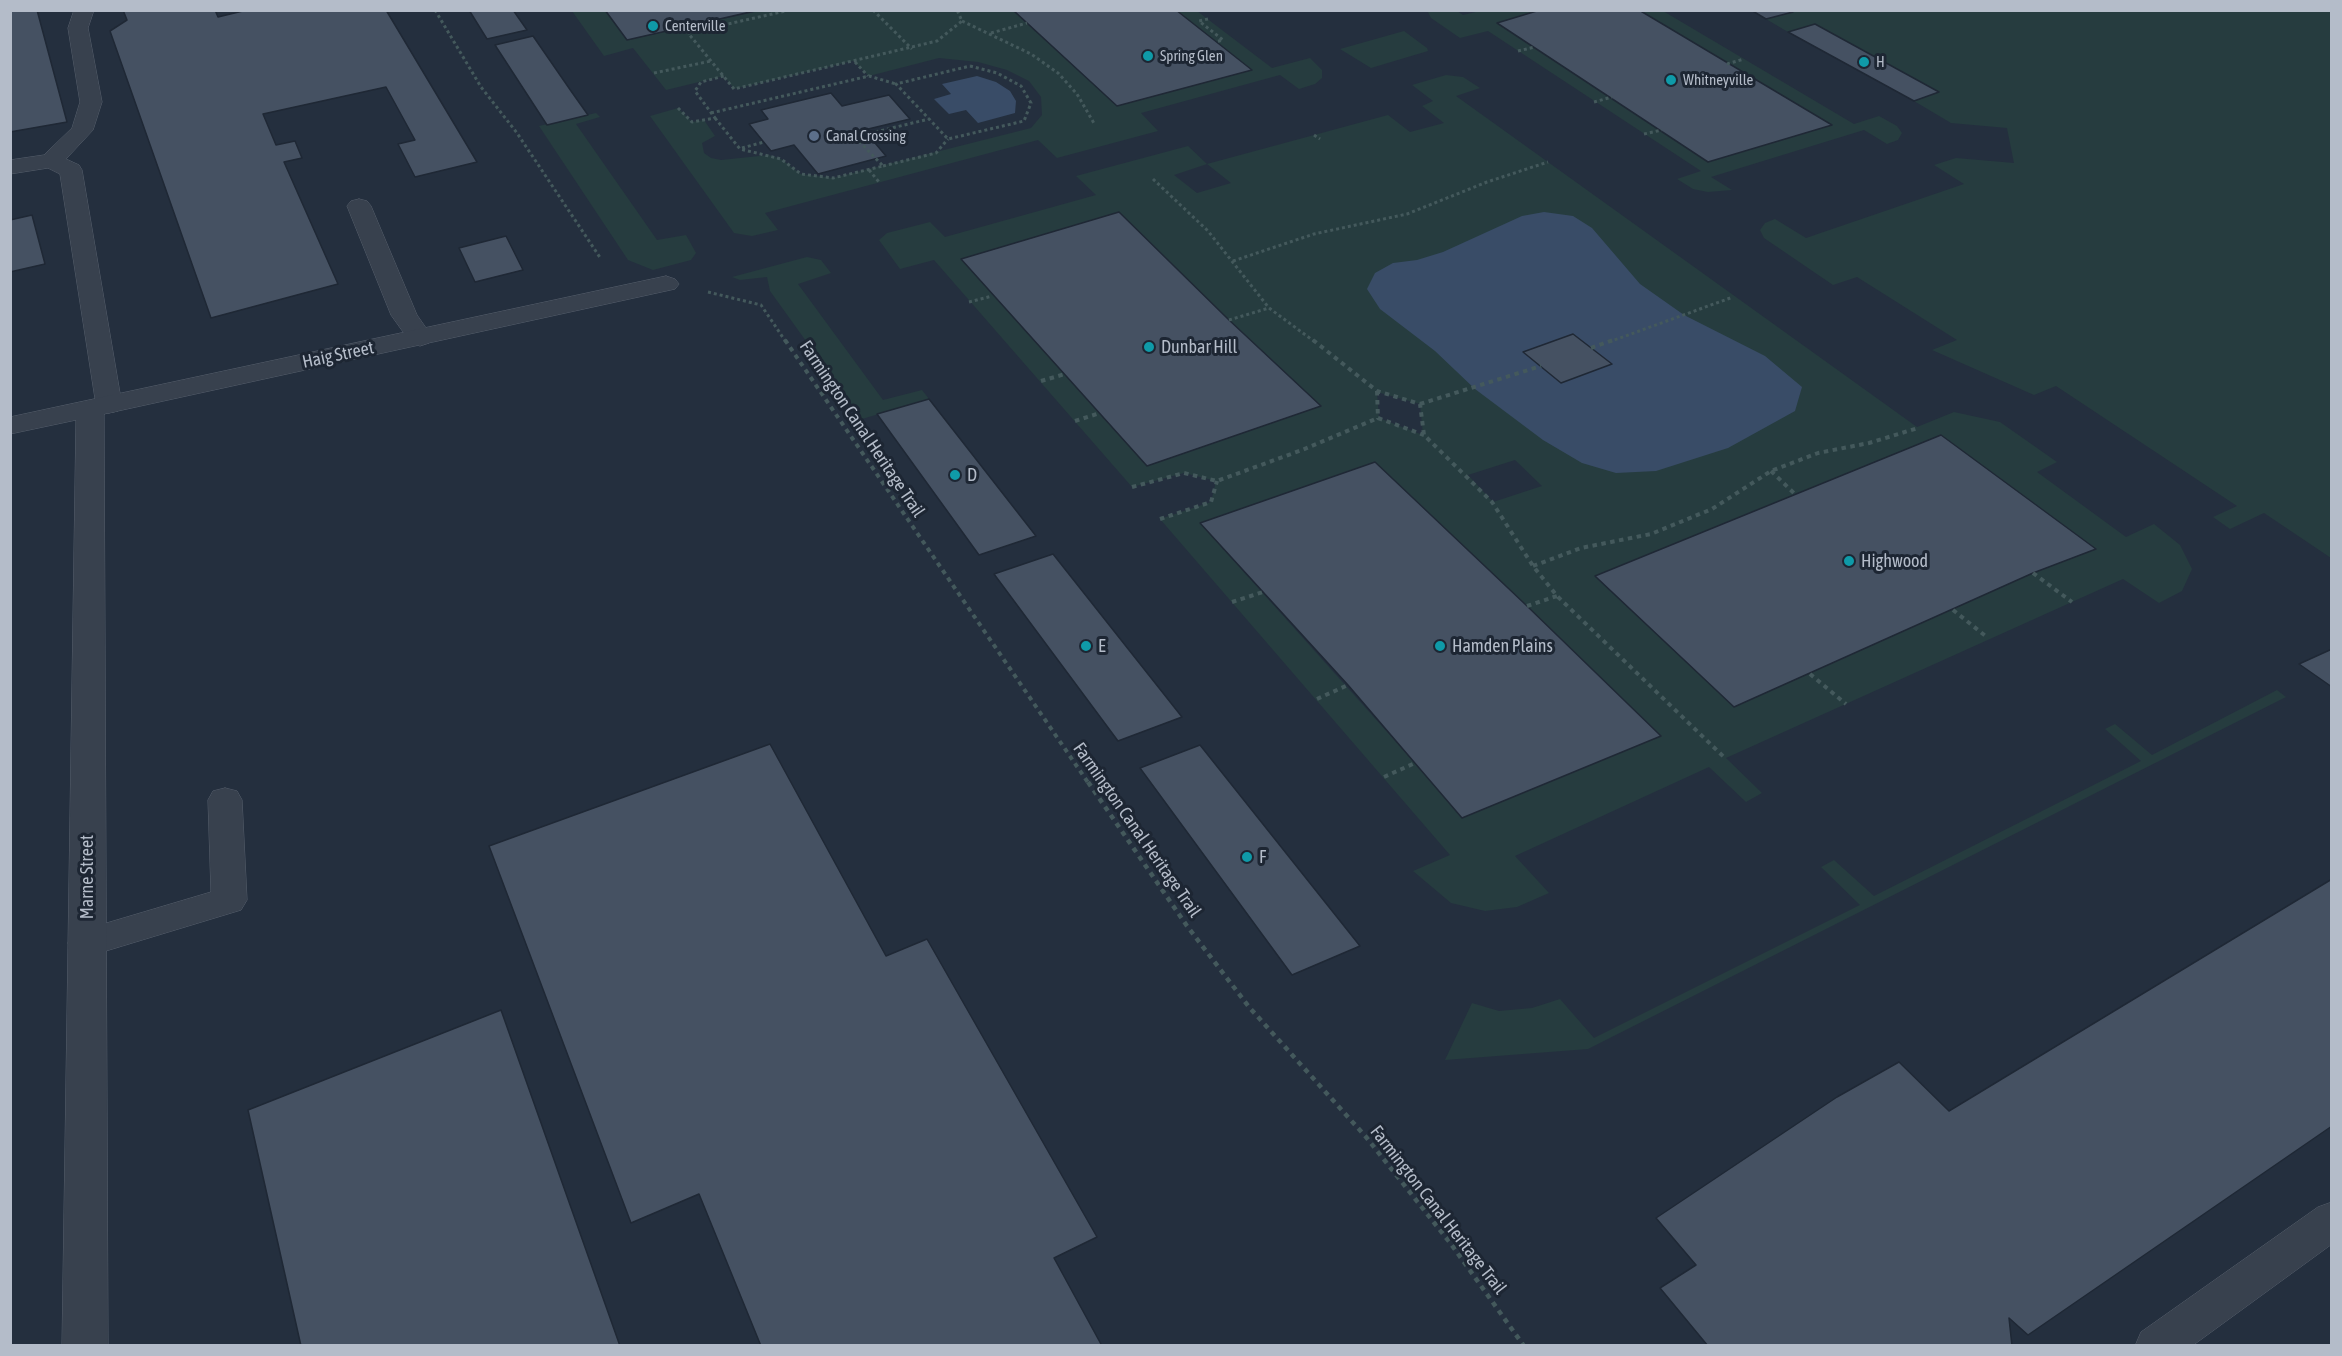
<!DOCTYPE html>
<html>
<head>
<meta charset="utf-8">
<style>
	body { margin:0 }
	#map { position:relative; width:2342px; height:1356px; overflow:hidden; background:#242f3e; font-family:"Asap Condensed",sans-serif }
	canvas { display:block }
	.frame { position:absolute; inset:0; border:12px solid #b4bcc9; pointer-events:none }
</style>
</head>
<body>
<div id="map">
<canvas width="2342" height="1356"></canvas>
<div class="frame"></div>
</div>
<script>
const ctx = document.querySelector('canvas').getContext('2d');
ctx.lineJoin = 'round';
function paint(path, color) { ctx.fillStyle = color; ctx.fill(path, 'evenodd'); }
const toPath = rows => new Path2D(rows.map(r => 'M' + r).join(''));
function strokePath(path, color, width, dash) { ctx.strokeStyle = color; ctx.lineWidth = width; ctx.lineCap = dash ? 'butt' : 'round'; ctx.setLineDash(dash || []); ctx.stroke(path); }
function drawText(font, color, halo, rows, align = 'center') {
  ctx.font = font + ' "Asap Condensed",sans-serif'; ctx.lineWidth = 6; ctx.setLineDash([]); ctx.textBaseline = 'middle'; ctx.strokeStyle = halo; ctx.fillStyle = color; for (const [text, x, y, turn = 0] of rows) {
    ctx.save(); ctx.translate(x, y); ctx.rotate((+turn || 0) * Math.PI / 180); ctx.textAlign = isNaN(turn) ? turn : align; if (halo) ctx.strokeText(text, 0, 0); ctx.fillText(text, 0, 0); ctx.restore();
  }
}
const green = toPath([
	[1791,10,2331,11,2331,558,2264,513,2230,529,2213,517,2237,506,2056,386,2034,395,1932,350,1957,340,1857,277,1833,285,1764,238,1760,230,1765,223,1775,219,1806,238,1964,184,1934,165,1956,158,2014,163,2007,128,1951,123,1914,101,1938,92,1788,32,1766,19],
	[572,11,605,11,627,40,759,11,1013,11,1117,106,1251,70,1176,11,1197,11,1272,68,1310,58,1322,70,1322,78,1315,84,1299,89,1280,75,1141,113,1158,131,1057,158,1038,140,765,213,778,230,752,236,734,233,650,116,678,108,692,122,704,120,715,136,702,143,704,153,711,158,721,160,769,155,781,159,801,174,833,178,1031,128,1042,115,1041,97,1029,81,1007,70,978,62,939,58,869,76,853,61,734,89,724,76,666,90,633,48,604,56],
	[1430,11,1457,11,1463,15,1480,11,1540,11,1498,23,1708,161,1832,125,1639,11,1663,11,1854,124,1879,116,1897,126,1902,133,1898,140,1887,144,1864,130,1711,177,1732,190,1708,192,1693,189,1677,179,1701,171,1488,31,1460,38,1431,18,1428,12],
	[1404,31,1427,48,1428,51,1371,68,1340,49],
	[1446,75,1463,77,1480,88,1456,96,1917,427,1954,412,2000,422,2057,462,2037,472,2126,537,2154,524,2180,545,2192,569,2182,591,2159,603,2123,579,1726,758,1762,793,1746,802,1709,767,1515,856,1549,893,1517,907,1485,911,1451,903,1413,871,1450,855,1160,519,1211,502,1216,481,1184,473,1132,487,934,260,900,269,879,240,887,233,930,222,945,237,1096,195,1076,176,1188,146,1207,164,1388,115,1410,132,1444,123,1422,106,1433,101,1412,85],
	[1207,164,1231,183,1197,193,1174,175],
	[1119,212,1229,320,1321,406,1147,466,961,259],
	[1377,392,1420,404,1423,435,1379,418],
	[1940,435,2096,549,2033,573,1734,707,1595,577],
	[1515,460,1542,486,1493,502,1468,475],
	[1375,463,1527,606,1660,736,1415,763,1200,523],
	[596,113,600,117,576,124,657,240,686,235,696,253,691,260,653,270,628,260,539,126],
	[807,257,821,260,831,273,798,284,883,400,922,390,929,399,862,419,770,291,767,277,740,280,732,277],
	[2277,690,2286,697,1588,1049,1445,1060,1472,1003,1499,1011,1532,1008,1560,999,1594,1038,1860,905,1821,867,1834,860,1874,896,2141,761,2105,729,2115,724,2152,755]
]);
const water = toPath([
	[977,76,996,82,1010,91,1016,101,1015,113,978,123,966,110,949,114,934,99,951,94,942,84],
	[1544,212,1573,216,1592,228,1640,284,1684,315,1765,356,1802,387,1795,411,1728,448,1656,471,1616,473,1582,463,1543,440,1475,389,1435,351,1380,309,1367,289,1375,273,1393,263,1417,260,1443,252,1522,216]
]);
const building = toPath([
	[10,10,37,10,67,122,10,132,10,10],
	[123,10,215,10,218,17,247,10,386,10,477,162,415,177,398,144,415,140,386,87,263,114,276,145,295,141,302,158,284,162,338,284,211,318,110,31,127,20,123,10],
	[469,10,513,10,527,30,487,39,469,10],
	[605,10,759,10,627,40,605,10],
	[1013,10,1176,10,1252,70,1117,106,1013,10],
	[1540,10,1639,10,1832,125,1708,162,1497,23,1540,10],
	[1751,10,1791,10,1793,12,1766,19,1751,10],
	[1815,24,1939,92,1914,101,1788,32,1815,24],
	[533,36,571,91,588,115,547,125,495,45,533,36],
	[831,93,842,106,889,95,910,119,864,130,886,156,818,174,794,145,771,151,749,124,768,119,761,110,831,93],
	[1119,212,1229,320,1321,406,1147,466,961,259,1119,212],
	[32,215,45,264,10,272,10,220,32,215],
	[506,236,523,270,475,282,459,248,506,236],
	[1573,334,1612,364,1561,383,1523,352,1573,334],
	[929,399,1036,536,979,555,877,414,929,399],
	[1941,435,2096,549,2033,573,1734,707,1595,576,1941,435],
	[1375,462,1527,606,1661,736,1462,818,1348,685,1200,523,1375,462],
	[1053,554,1182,717,1118,741,994,574,1053,554],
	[2332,649,2332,687,2299,664,2332,649],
	[770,744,886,956,927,939,1097,1237,1054,1258,1102,1346,761,1346,699,1194,631,1223,489,846,770,744],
	[1200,745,1360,946,1292,975,1140,768,1200,745],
	[2332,879,2332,1126,2028,1335,2009,1318,2012,1346,1708,1346,1660,1288,1696,1265,1656,1218,1837,1097,1899,1062,1949,1111,2332,879],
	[501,1010,620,1346,301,1346,248,1110,501,1010]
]);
const pathFar2 = toPath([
	[435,10,481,87,517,133,601,259],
	[790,10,688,33,734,89,937,41,962,21,957,10],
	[873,10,912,49],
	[1208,19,1199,21,1223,40,1215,42],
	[962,21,1031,54,1058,73,1077,94,1095,125],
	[991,33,1027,23],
	[1518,51,1535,47],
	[855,62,868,76],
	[1727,64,1744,59],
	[970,66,997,73,1021,86,1031,103,1024,121,948,139,896,84,970,66],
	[654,73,711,61],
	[1594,102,1612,97],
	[678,108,692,122,715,118,695,91,701,82,724,76],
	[711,113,869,76,896,84],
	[715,118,740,149,781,159,801,174,833,178,883,166,855,137,929,119],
	[1644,134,1662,130],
	[1314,135,1320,139],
	[742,148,764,142],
	[883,166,936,153,948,139],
	[869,170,879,182],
	[1153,179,1208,231,1269,308,1315,342],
	[1233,261,1314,234,1407,214,1487,182,1548,162],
	[708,292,761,305,786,342],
	[969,302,992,296],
	[1229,320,1269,308],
	[1609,342,1733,297]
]);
const pathFar1 = toPath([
	[785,340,1089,784],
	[1313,340,1377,391,1420,404,1424,435,1492,502,1533,566,1557,596,1725,758],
	[1591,348,1613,340],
	[1041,381,1065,374],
	[1377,391,1378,418,1424,435],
	[1420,404,1541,366],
	[1075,421,1100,413],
	[1771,471,1797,496],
	[1132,487,1184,473,1217,481,1302,450,1378,418],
	[1160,519,1211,502,1217,481],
	[1533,566,1581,548,1651,534,1712,509,1771,471,1818,453,1869,443,1918,428],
	[2033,573,2072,602],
	[1232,602,1263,592],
	[1527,606,1557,596],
	[1953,610,1988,638],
	[1810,674,1846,704],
	[1317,699,1348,685],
	[1384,777,1415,763]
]);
const path = toPath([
	[1088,782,1187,926,1249,1007,1366,1137,1451,1244,1524,1346]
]);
const service = toPath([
	[74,10,94,10,88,28,102,102,93,130,66,159,79,165,82,170,122,405,118,411,109,413,100,411,96,405,60,174,48,168,10,174,10,160,44,155,72,128,80,102,68,28,74,10],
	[359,199,367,201,371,206,417,315,433,338,429,343,420,346,411,343,391,315,347,206,351,201,359,199],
	[225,788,237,791,242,800,247,900,241,910,86,957,73,953,68,943,73,933,211,892,208,800,213,791,225,788],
	[2332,1202,2332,1244,2192,1346,2135,1346,2141,1332,2318,1207,2332,1202]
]);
const minor = toPath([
	[666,276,675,279,679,284,675,289,104,414,108,1346,62,1346,76,420,10,434,10,417,666,276]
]);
const markers = [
	[653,26,6,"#0f9aa8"],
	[1148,56,6,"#0f9aa8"],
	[1864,62,6,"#0f9aa8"],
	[1671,80,6,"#0f9aa8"],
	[814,136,6,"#5c6f8a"],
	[1149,347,6,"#0f9aa8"],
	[955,475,6,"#0f9aa8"],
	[1849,561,6,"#0f9aa8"],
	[1086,646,6,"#0f9aa8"],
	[1440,646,6,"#0f9aa8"],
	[1247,857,6,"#0f9aa8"]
];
const farPoinames = [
	["Centerville",665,26],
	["Spring Glen",1160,56],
	["H",1876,62],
	["Whitneyville",1683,80],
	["Canal Crossing",826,136]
];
const poiNames = [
	["Dunbar Hill",1161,347],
	["D",967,475],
	["Highwood",1861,561],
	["E",1098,646],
	["Hamden Plains",1452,646],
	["F",1259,857]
];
const streetNames = [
	["Haig Street",338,355,-12],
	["Farmington Canal Heritage Trail",862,429,56],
	["Farmington Canal Heritage Trail",1137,830,55],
	["Marne Street",87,877,-90],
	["Farmington Canal Heritage Trail",1438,1210,52]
];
paint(green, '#263c3f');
paint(water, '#394c67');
paint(building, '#455162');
strokePath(building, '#1f2835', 1.5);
strokePath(service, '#565f6c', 1);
strokePath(minor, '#565f6c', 1);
strokePath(pathFar2, '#44595c', 3, [3, 3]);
strokePath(pathFar1, '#44595c', 4, [4.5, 4.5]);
strokePath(path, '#44595c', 4.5, [5, 5]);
paint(service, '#38414e');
paint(minor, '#38414e');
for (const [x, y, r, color] of markers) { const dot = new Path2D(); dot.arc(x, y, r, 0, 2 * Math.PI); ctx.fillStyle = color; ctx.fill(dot); strokePath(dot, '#1d2633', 2); }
drawText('15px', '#b4bcc9', '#1d2633', farPoinames, 'left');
drawText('18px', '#b4bcc9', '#1d2633', poiNames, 'left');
drawText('18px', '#b4bcc9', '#1d2633', streetNames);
</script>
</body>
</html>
